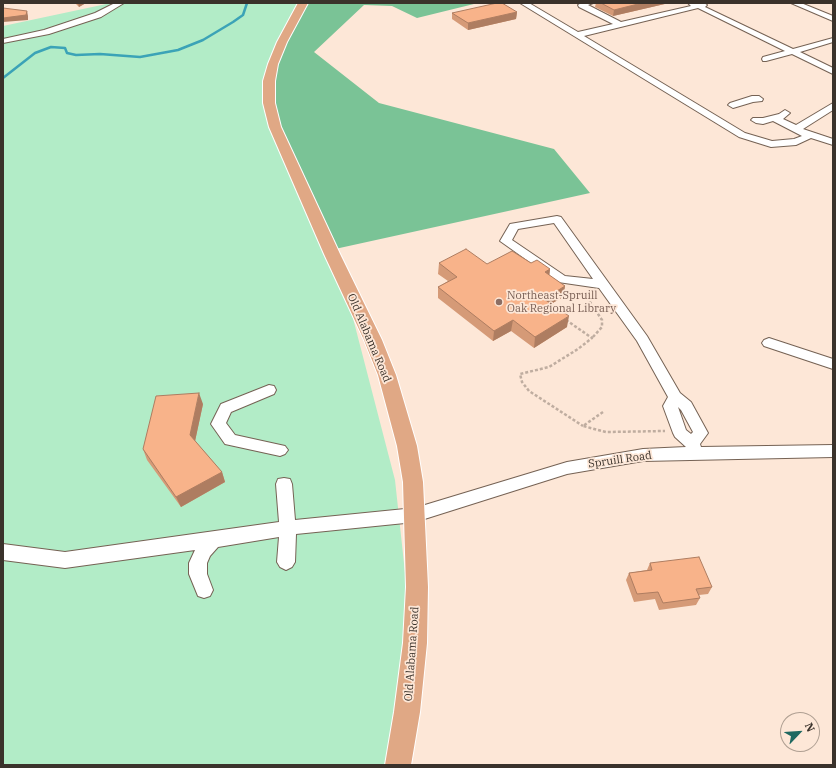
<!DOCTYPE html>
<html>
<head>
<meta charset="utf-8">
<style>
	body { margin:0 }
	#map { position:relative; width:836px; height:768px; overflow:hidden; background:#fde7d7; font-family:"IBM Plex Serif",serif }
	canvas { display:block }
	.frame { position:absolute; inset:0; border:4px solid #3a322b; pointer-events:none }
	.north { position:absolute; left:780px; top:712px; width:40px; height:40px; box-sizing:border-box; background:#fde7d7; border:1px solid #af9f92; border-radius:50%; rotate:65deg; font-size:11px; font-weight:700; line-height:16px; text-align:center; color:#3a322b }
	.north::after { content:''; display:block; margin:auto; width:14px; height:18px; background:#1f6860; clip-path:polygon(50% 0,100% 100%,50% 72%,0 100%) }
</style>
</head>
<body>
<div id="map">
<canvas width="836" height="768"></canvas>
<div class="frame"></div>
<div class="north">N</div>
</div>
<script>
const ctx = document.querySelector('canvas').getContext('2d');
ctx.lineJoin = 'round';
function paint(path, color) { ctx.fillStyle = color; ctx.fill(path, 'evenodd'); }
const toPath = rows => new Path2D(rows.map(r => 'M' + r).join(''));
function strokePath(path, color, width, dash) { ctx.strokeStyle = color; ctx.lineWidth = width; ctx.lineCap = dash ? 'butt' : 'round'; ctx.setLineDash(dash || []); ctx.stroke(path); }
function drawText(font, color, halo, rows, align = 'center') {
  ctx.font = font + ' "IBM Plex Serif",serif'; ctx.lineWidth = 3.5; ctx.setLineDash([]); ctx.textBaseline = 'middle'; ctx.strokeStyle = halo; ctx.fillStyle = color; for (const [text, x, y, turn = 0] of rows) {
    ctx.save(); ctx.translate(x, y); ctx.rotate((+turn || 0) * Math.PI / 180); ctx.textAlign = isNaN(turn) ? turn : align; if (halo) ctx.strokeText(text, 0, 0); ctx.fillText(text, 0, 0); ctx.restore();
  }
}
const green = toPath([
	[111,3,307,3,335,249,395,480,414,656,400,765,3,765,3,26]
]);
const forest = toPath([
	[308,3,478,3,417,18,392,6,364,5,314,52,379,103,554,149,590,193,335,249,282,133,266,82,272,60]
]);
const stream = toPath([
	[3,78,35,53,51,47,65,48,67,53,76,55,100,54,140,57,178,50,203,40,233,22,243,15,247,3]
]);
const path = toPath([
	[584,293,602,320,602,327,592,338],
	[566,320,592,338,578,349,549,367,520,374,522,382,529,391,583,426],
	[603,412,583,426,606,432,665,431]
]);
const minor = toPath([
	[115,3,124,3,101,17,49,34,3,43,3,39,44,30,95,13,115,3],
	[520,3,529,3,578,32,613,24,579,7,578,5,581,3,593,3,588,5,621,22,691,6,688,3,704,3,707,5,705,7,793,49,833,38,833,42,800,52,833,68,833,74,792,54,766,61,763,61,762,59,763,57,785,51,698,8,584,36,745,133,772,141,794,139,802,136,773,121,763,124,756,123,751,120,753,118,763,118,779,114,785,110,790,113,783,119,796,125,833,103,833,110,803,129,833,139,833,145,811,138,796,145,771,147,739,137,520,3],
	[791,3,801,3,833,16,833,21,791,3],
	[752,96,759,96,763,99,762,101,753,102,733,108,728,105,730,103,752,96],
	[557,216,561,217,647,336,680,393,691,402,708,433,700,444,701,447,833,445,833,457,643,461,567,474,415,522,296,534,295,562,292,567,286,570,280,567,277,562,279,537,218,547,210,556,207,563,207,574,213,590,210,596,204,598,198,596,189,574,189,563,195,550,65,568,3,560,3,544,65,552,279,522,276,484,278,479,284,478,290,479,292,484,295,520,415,508,567,462,643,449,686,447,675,437,673,433,663,406,668,397,637,341,599,288,558,282,500,241,510,224,557,216],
	[554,223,593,279,565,276,512,240,518,229,554,223],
	[678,407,681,410,693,432,691,434,686,430,678,407],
	[769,338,833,359,833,369,764,346,762,343,764,340,769,338],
	[269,385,274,386,276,390,274,394,231,412,226,423,235,435,285,446,288,450,285,454,280,456,225,444,211,424,221,404,269,385]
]);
const major = toPath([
	[298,3,308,3,287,42,278,64,275,81,275,103,281,127,340,254,382,340,396,375,417,446,423,482,428,587,427,643,420,712,411,765,385,765,394,712,403,643,406,587,403,482,397,446,378,375,364,340,324,254,269,127,263,103,263,81,268,64,277,42,298,3]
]);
const wall = toPath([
	[75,3,86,3,79,7],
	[596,3,669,3,613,16,595,7],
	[517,12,516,19,468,30,452,19,452,13],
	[439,263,487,264,531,263,550,269,549,275,565,286,563,297,551,304,567,327,534,348,511,331,493,341,438,298,438,287,448,281,438,274],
	[203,404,195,441,222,472,225,482,181,507,147,460,143,449],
	[650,563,712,587,708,594,699,595,700,598,696,605,659,610,655,599,634,602,626,580,629,573,647,570]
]);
const shadedWall = toPath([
	[78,3,86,3,79,7],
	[642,3,669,3,613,16,614,10],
	[27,11,28,16,28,20,3,22,3,18],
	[517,12,516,19,468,30,468,23],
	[550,269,549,279,545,272],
	[565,286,563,297,542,309,544,299],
	[569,316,567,327,534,348,535,337],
	[513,320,511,331,493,341,494,331],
	[199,393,203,404,194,446,190,435],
	[222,472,225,482,181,507,176,497]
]);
const building = toPath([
	[497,3,502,3,517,12,468,23,452,13,497,3],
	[601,3,642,3,614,10,601,3],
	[3,8,27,11,26,15,3,18,3,8],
	[466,249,487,264,512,251,531,263,537,260,550,269,545,272,565,286,544,299,569,316,535,337,513,320,494,331,438,287,457,277,439,263,466,249],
	[199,393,190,435,222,472,176,497,143,449,156,396,199,393],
	[699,557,712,587,696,589,700,598,663,603,658,592,637,594,629,573,652,570,650,563,699,557]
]);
const markers = [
	[499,302,4,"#8d6e63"]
];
const educationNames = [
	["Northeast-Spruill",507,296],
	["Oak Regional Library",507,309]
];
const streetNames = [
	["Old Alabama Road",369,338,67],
	["Spruill Road",620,460,-8],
	["Old Alabama Road",412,654,-86]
];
paint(green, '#b2ecc7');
paint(forest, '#7ac396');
strokePath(stream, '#3ba3b7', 2.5);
strokePath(minor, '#756254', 2);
strokePath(major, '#fff', 2);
strokePath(path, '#bfada0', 2.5, [3, 2]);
paint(minor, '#fff');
paint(major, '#e0a885');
paint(wall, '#d59a77');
paint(shadedWall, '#ae7d61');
paint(building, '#f8b38a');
strokePath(building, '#ae7d61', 1);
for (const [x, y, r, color] of markers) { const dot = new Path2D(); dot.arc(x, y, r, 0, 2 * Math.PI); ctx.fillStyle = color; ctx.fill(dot); strokePath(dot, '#fde7d7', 1.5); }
drawText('11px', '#785e54', '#fde7d7', educationNames, 'left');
drawText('11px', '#3a322b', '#fde7d7', streetNames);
</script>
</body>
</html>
